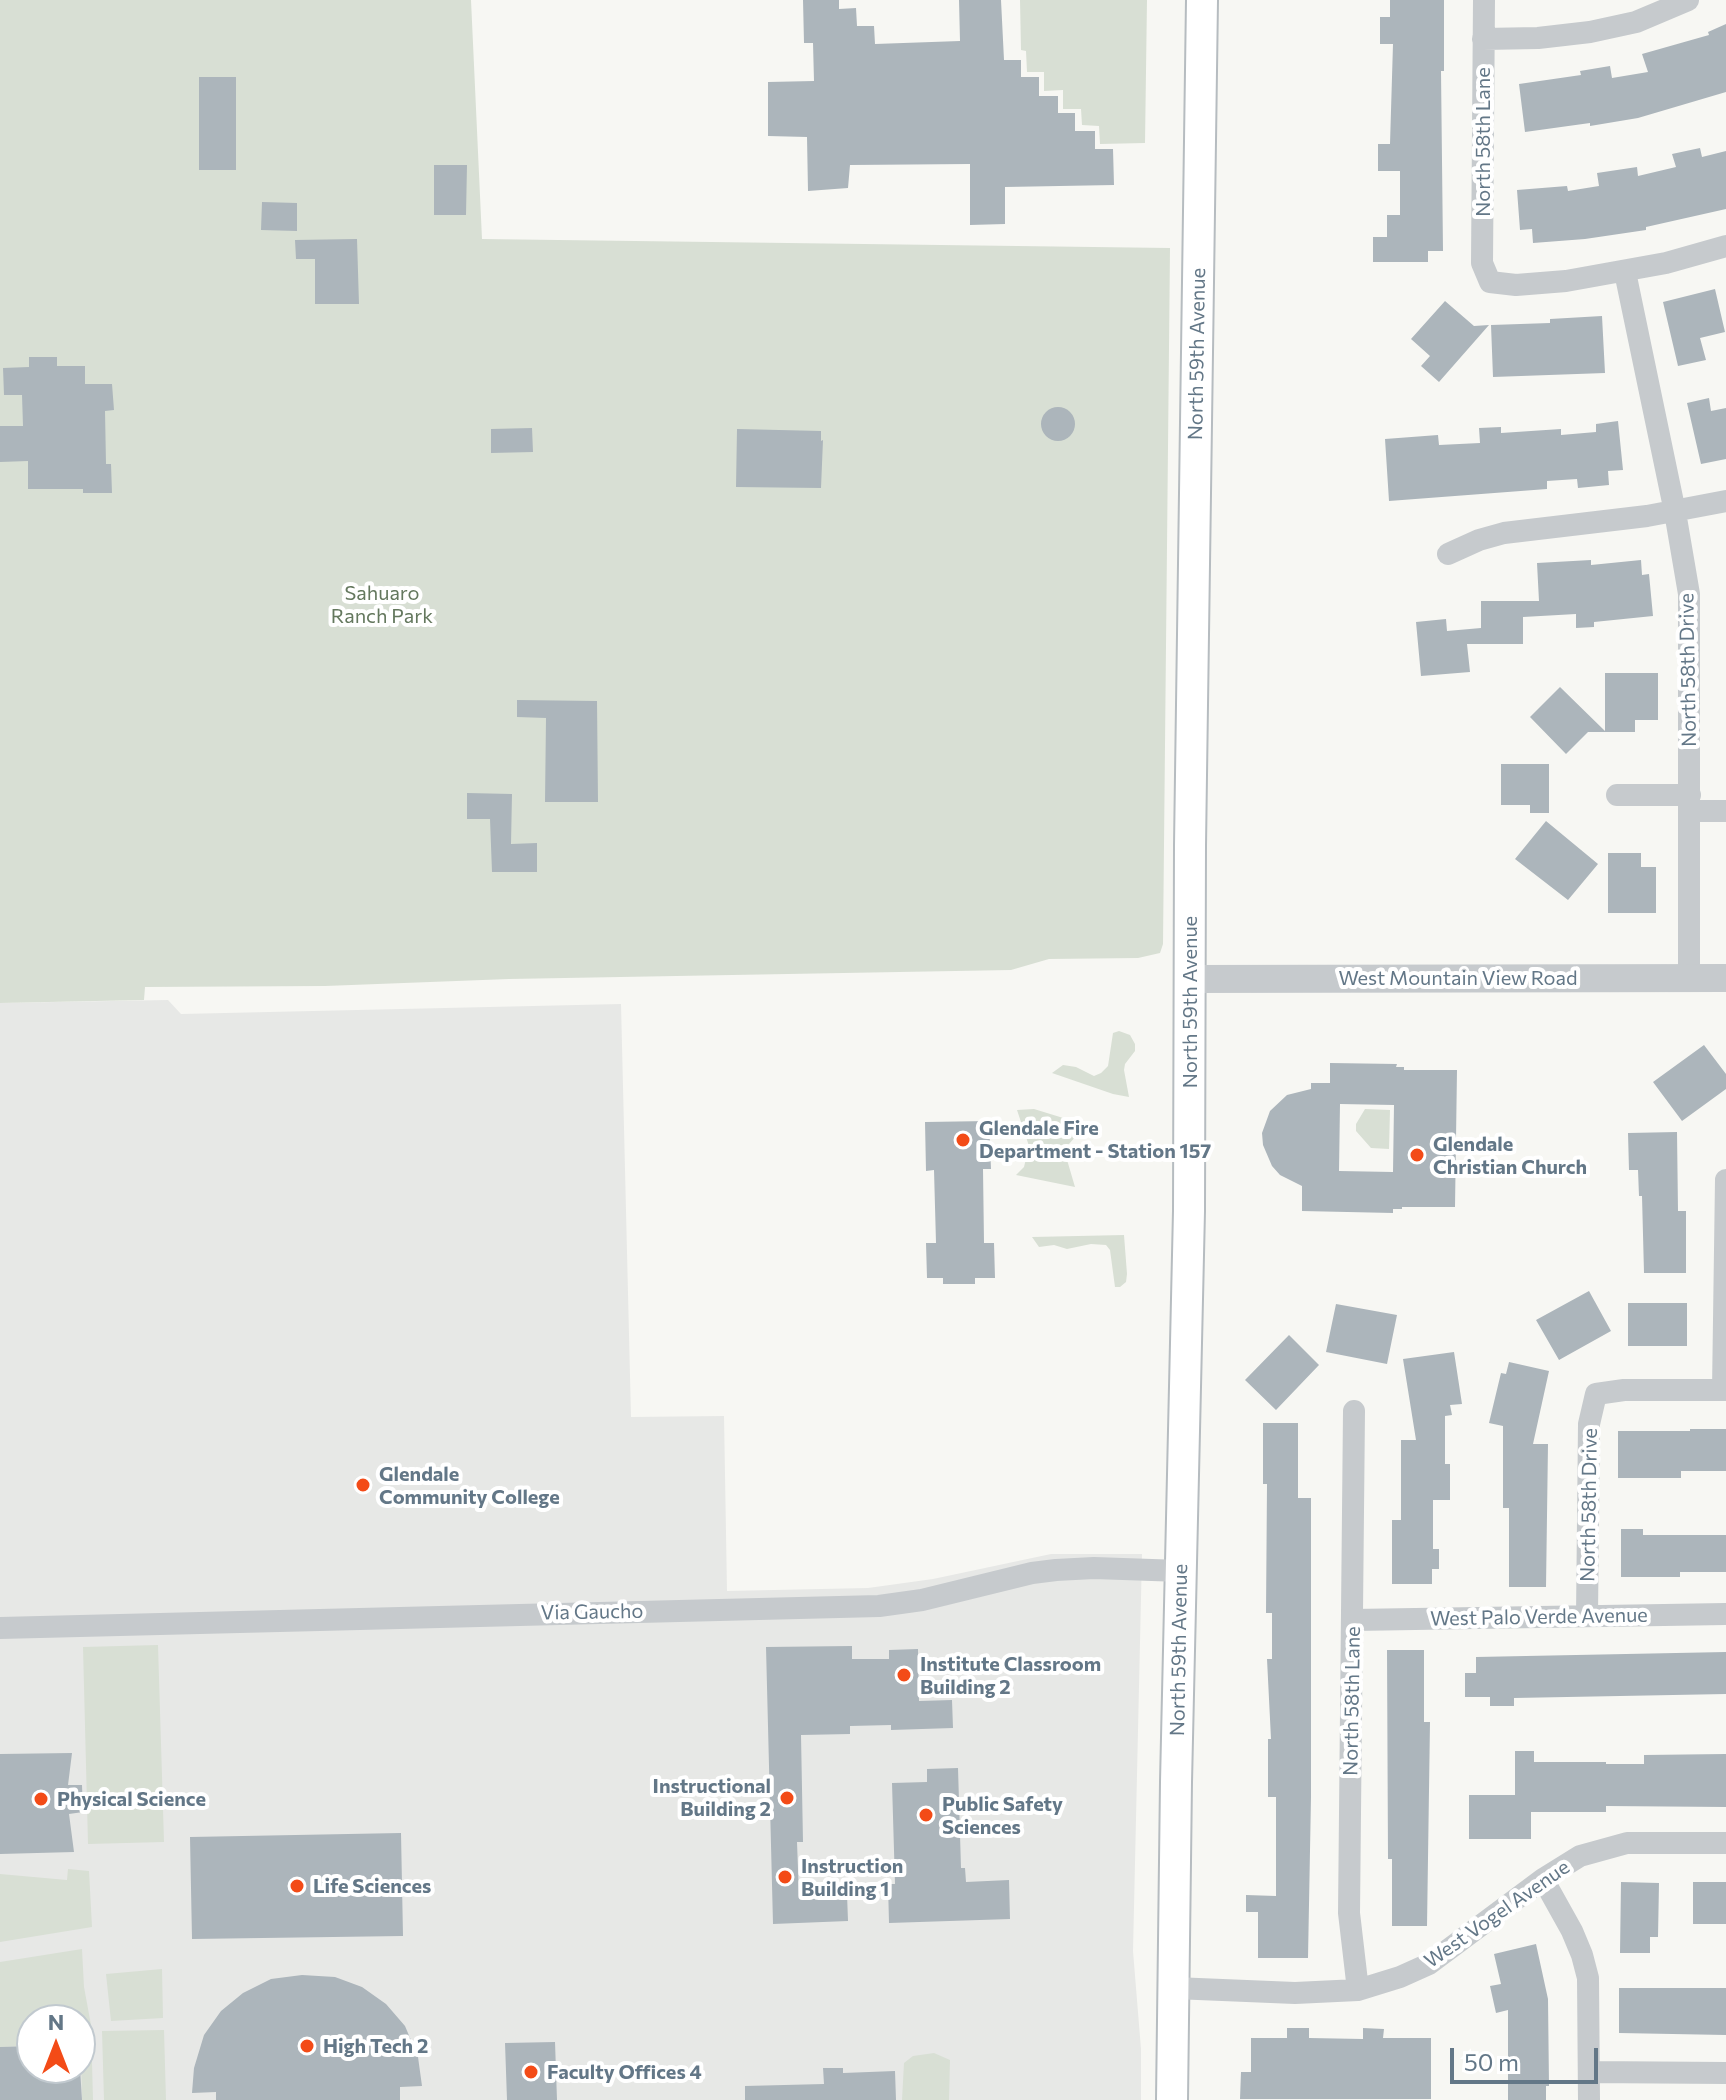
<!DOCTYPE html>
<html>
<head>
<meta charset="utf-8">
<style>
	body { margin:0 }
	#map { position:relative; width:1726px; height:2100px; overflow:hidden; background:#f7f7f3; font-family:Commissioner,sans-serif }
	canvas { display:block }
	.north { position:absolute; left:16px; top:2004px; width:80px; height:80px; box-sizing:border-box; background:#fff; border:2px solid #c1c9cf; border-radius:50%; rotate:0deg; font-size:22px; font-weight:700; line-height:32px; text-align:center; color:#637787 }
	.north::after { content:''; display:block; margin:auto; width:28px; height:36px; background:#f34b17; clip-path:polygon(50% 0,100% 100%,50% 72%,0 100%) }
	.scale { position:absolute; left:1450px; top:2048px; width:148px; height:36px; box-sizing:border-box; border:4px solid #637787; border-top:0; padding-left:10px; font-size:24px; line-height:28px; white-space:nowrap; color:#637787; -webkit-text-stroke:6px #fff; paint-order:stroke }
</style>
</head>
<body>
<div id="map">
<canvas width="1726" height="2100"></canvas>
<div class="north">N</div>
<div class="scale">50 m</div>
</div>
<script>
const ctx = document.querySelector('canvas').getContext('2d');
ctx.lineJoin = 'round';
function paint(path, color) { ctx.fillStyle = color; ctx.fill(path, 'evenodd'); }
const toPath = rows => new Path2D(rows.map(r => 'M' + r).join(''));
function strokePath(path, color, width, dash) { ctx.strokeStyle = color; ctx.lineWidth = width; ctx.lineCap = dash ? 'butt' : 'round'; ctx.setLineDash(dash || []); ctx.stroke(path); }
function drawText(font, color, halo, rows, align = 'center') {
  ctx.font = font + ' Commissioner,sans-serif'; ctx.lineWidth = 8; ctx.setLineDash([]); ctx.textBaseline = 'middle'; ctx.strokeStyle = halo; ctx.fillStyle = color; for (const [text, x, y, turn = 0] of rows) {
    ctx.save(); ctx.translate(x, y); ctx.rotate((+turn || 0) * Math.PI / 180); ctx.textAlign = isNaN(turn) ? turn : align; if (halo) ctx.strokeText(text, 0, 0); ctx.fillText(text, 0, 0); ctx.restore();
  }
}
const built = toPath([
	[168,1000,181,1014,621,1004,631,1417,724,1416,727,1591,868,1588,933,1579,1051,1554,1142,1554,1133,1951,1141,2049,1141,2100,0,2100,0,1003],
	[32,2020,80,2020,80,2068,32,2068]
]);
const green = toPath([
	[0,0,471,0,482,239,1170,248,1163,944,1160,953,1138,958,1049,959,1011,970,509,979,325,986,145,987,144,1000,0,1003],
	[1020,0,1147,0,1145,143,1100,144,1099,126,1082,125,1081,109,1063,109,1063,90,1044,91,1044,72,1027,72,1026,51,1021,50],
	[1119,1031,1130,1035,1135,1044,1135,1051,1125,1064,1124,1070,1129,1097,1113,1094,1052,1073,1063,1065,1076,1067,1094,1076,1101,1073,1108,1066,1113,1033],
	[1034,1109,1086,1125,1069,1144,1065,1153,1075,1187,1016,1175,1024,1167,1029,1146,1017,1110],
	[1365,1109,1390,1110,1389,1149,1371,1148,1356,1131,1356,1124],
	[1124,1235,1127,1274,1126,1282,1120,1287,1115,1287,1110,1250,1106,1245,1091,1244,1067,1249,1054,1245,1039,1247,1032,1237],
	[158,1645,164,1842,88,1844,83,1647],
	[68,1869,89,1871,92,1927,0,1942,0,1874,67,1880],
	[82,1949,84,1987,91,2025,93,2100,82,2100,80,2020,32,2020,32,2046,0,2047,0,1962],
	[162,1969,163,2018,111,2021,106,1974],
	[164,2030,166,2100,104,2100,102,2031],
	[934,2053,950,2060,949,2100,902,2100,904,2063,913,2056]
]);
const building = toPath([
	[803,0,839,0,839,9,856,8,857,26,874,26,875,44,960,41,959,0,1001,0,1004,60,1021,60,1021,77,1039,77,1039,96,1058,96,1058,113,1075,113,1075,131,1095,131,1095,149,1113,149,1114,185,1005,187,1005,224,970,225,970,164,850,165,848,188,808,191,807,137,768,136,768,82,814,81,813,43,804,43],
	[1390,0,1444,0,1444,71,1441,71,1443,251,1428,251,1428,262,1373,262,1373,237,1387,237,1387,215,1400,215,1400,171,1378,171,1378,144,1390,144,1393,44,1380,44,1380,17,1390,17],
	[1726,24,1726,92,1638,118,1590,126,1590,123,1525,132,1519,84,1581,75,1580,71,1610,66,1612,78,1648,72,1642,54,1709,35,1708,32],
	[199,77,236,77,236,170,199,170],
	[1700,148,1702,157,1726,151,1726,209,1646,227,1646,230,1585,239,1533,243,1532,229,1520,230,1517,190,1567,186,1568,191,1599,186,1597,173,1637,167,1638,176,1676,167,1672,154],
	[434,165,467,165,466,215,434,215],
	[262,202,297,203,297,231,261,230],
	[357,239,359,304,315,304,315,259,296,259,295,240],
	[1715,289,1725,332,1700,338,1706,360,1678,366,1663,302],
	[1445,301,1474,326,1489,325,1439,382,1421,366,1430,356,1411,339],
	[1602,316,1605,373,1493,377,1491,325,1550,323,1550,319],
	[29,357,57,357,57,366,85,366,85,384,112,384,114,410,105,411,106,464,111,464,112,493,83,493,83,489,28,489,28,461,0,462,0,426,23,426,22,395,4,395,3,368,29,367],
	[1709,398,1711,411,1726,408,1726,459,1701,464,1687,403],
	'1041 424a17 17 0 1 1 34 0a17 17 0 1 1-34 0Z',
	[1618,421,1623,470,1608,471,1609,485,1578,488,1577,479,1547,481,1547,489,1389,501,1385,439,1438,435,1439,445,1480,443,1479,428,1501,427,1501,433,1561,429,1561,435,1596,432,1596,424],
	[532,428,533,452,491,453,491,429],
	[737,429,821,431,821,441,823,440,821,488,736,487],
	[1591,560,1591,565,1641,560,1642,575,1649,574,1653,616,1594,622,1594,627,1576,628,1576,614,1523,617,1523,644,1467,644,1470,672,1421,676,1416,622,1446,619,1447,631,1481,628,1481,601,1539,601,1537,563],
	[1605,673,1658,673,1658,720,1635,720,1635,732,1588,732,1566,754,1530,717,1560,687,1605,731],
	[517,700,597,701,598,802,545,802,546,718,517,717],
	[1501,764,1549,764,1549,813,1530,813,1530,805,1501,805],
	[467,793,512,794,511,844,537,843,537,872,492,872,490,819,467,819],
	[1546,821,1598,864,1568,900,1515,859],
	[1608,853,1641,853,1641,867,1656,867,1656,913,1608,913],
	[1704,1045,1726,1074,1726,1089,1682,1121,1653,1082],
	[1330,1063,1397,1064,1396,1067,1404,1067,1404,1070,1457,1070,1455,1207,1402,1207,1402,1209,1393,1209,1393,1213,1302,1211,1302,1186,1280,1175,1272,1166,1263,1145,1262,1133,1270,1111,1287,1095,1311,1089,1311,1083,1330,1083],
	[1340,1104,1394,1105,1393,1172,1339,1171],
	[989,1121,991,1169,983,1169,984,1243,994,1243,995,1278,975,1278,975,1284,943,1284,943,1278,927,1278,926,1243,936,1243,934,1170,926,1171,925,1122],
	[1677,1132,1678,1211,1686,1211,1686,1273,1644,1273,1642,1196,1639,1196,1638,1170,1629,1170,1628,1133],
	[1589,1291,1611,1331,1559,1360,1536,1320],
	[1628,1303,1687,1303,1687,1346,1628,1346],
	[1336,1304,1397,1315,1387,1364,1326,1352],
	[1289,1335,1319,1365,1276,1410,1245,1380],
	[1454,1352,1462,1404,1450,1405,1452,1415,1445,1416,1445,1464,1450,1464,1450,1500,1433,1500,1433,1549,1439,1549,1439,1569,1432,1569,1432,1584,1392,1584,1392,1520,1401,1520,1401,1440,1416,1440,1403,1359],
	[1509,1362,1549,1371,1533,1444,1548,1444,1546,1587,1509,1587,1509,1508,1503,1508,1503,1426,1489,1423,1501,1373,1506,1374],
	[1263,1423,1298,1423,1298,1498,1311,1498,1311,1797,1308,1958,1258,1958,1258,1912,1246,1912,1246,1895,1276,1896,1276,1797,1268,1797,1268,1739,1271,1739,1267,1659,1272,1659,1272,1613,1266,1613,1267,1484,1263,1484],
	[1690,1429,1726,1429,1726,1471,1681,1471,1681,1478,1618,1478,1618,1431,1690,1431],
	[1621,1529,1643,1529,1643,1535,1726,1535,1726,1572,1680,1572,1680,1577,1621,1577],
	[852,1646,852,1659,889,1659,889,1650,918,1649,919,1701,952,1700,953,1728,891,1730,891,1725,850,1726,850,1734,801,1735,803,1842,797,1842,799,1896,847,1894,848,1921,773,1924,766,1647],
	[1387,1650,1424,1650,1424,1722,1430,1722,1427,1926,1392,1926,1392,1859,1388,1859],
	[1726,1652,1726,1694,1514,1698,1514,1706,1490,1706,1490,1697,1465,1697,1465,1673,1476,1673,1476,1657],
	[1515,1751,1534,1751,1534,1762,1606,1762,1606,1764,1644,1764,1644,1755,1726,1754,1726,1807,1606,1806,1606,1812,1531,1812,1531,1839,1469,1839,1469,1795,1515,1795],
	[72,1753,68,1785,82,1785,83,1812,69,1814,74,1852,0,1854,0,1754],
	[958,1768,961,1868,965,1868,966,1882,1009,1880,1010,1919,889,1923,888,1884,895,1884,892,1783,927,1782,927,1769],
	[401,1833,403,1936,192,1939,190,1837],
	[1621,1882,1659,1883,1658,1937,1650,1937,1650,1953,1620,1953],
	[1693,1882,1726,1882,1726,1924,1693,1924],
	[1536,1944,1548,1999,1549,2086,1546,2086,1546,2100,1508,2100,1508,2010,1496,2013,1490,1986,1501,1984,1494,1954],
	[302,1975,335,1977,362,1987,386,2004,405,2026,418,2057,422,2086,400,2087,400,2100,216,2100,216,2092,192,2093,194,2068,204,2035,221,2011,243,1993,271,1979],
	[1619,1988,1726,1988,1726,2035,1619,2033],
	[1287,2028,1309,2028,1309,2038,1363,2039,1363,2028,1384,2029,1383,2038,1431,2038,1431,2099,1240,2099,1241,2072,1251,2072,1251,2038,1287,2038],
	[555,2042,557,2100,507,2100,505,2043],
	[32,2046,32,2068,80,2068,82,2100,0,2100,0,2047],
	[823,2068,843,2068,843,2073,895,2071,896,2100,745,2100,745,2086,824,2084]
]);
const minor = toPath([
	[1484,0,1482,263,1490,282,1516,285,1566,281,1666,263,1726,246],
	[1483,39,1538,38,1590,32,1636,22,1688,0],
	[1625,272,1675,512,1689,594,1689,978],
	[1448,554,1479,540,1504,533,1647,516,1726,501],
	[1617,795,1690,795],
	[1690,811,1726,811],
	[1723,1390,1726,1180],
	[1354,1411,1349,1913,1358,1990],
	[1587,1616,1589,1424,1596,1394,1624,1390,1726,1390],
	[1353,1620,1726,1614],
	[0,1628,879,1606,922,1600,1032,1573,1056,1570,1094,1568,1181,1571],
	[1543,1879,1572,1931,1582,1955,1588,1978,1589,2100],
	[1174,1988,1295,1993,1358,1990,1400,1977,1429,1964,1543,1879,1580,1856,1627,1843,1726,1843],
	[1589,2072,1726,2073]
]);
const tertiary = toPath([
	[1190,979,1726,978]
]);
const secondary = toPath([
	[1172,2100,1176,1782,1189,1211,1190,845,1202,0]
]);
const markers = [
	[963,1140,8,"#f34b17"],
	[1417,1155,8,"#f34b17"],
	[363,1485,8,"#f34b17"],
	[904,1675,8,"#f34b17"],
	[787,1798,8,"#f34b17"],
	[41,1799,8,"#f34b17"],
	[926,1815,8,"#f34b17"],
	[785,1877,8,"#f34b17"],
	[297,1886,8,"#f34b17"],
	[307,2046,8,"#f34b17"],
	[531,2072,8,"#f34b17"]
];
const streetNames = [
	["North 58th Lane",1483,142,-90],
	["North 59th Avenue",1197,354,-89],
	["North 58th Drive",1688,670,-91],
	["West Mountain View Road",1458,978],
	["North 59th Avenue",1190,1002,-90],
	["North 58th Drive",1589,1505,-89],
	["Via Gaucho",592,1612,-1],
	["West Palo Verde Avenue",1539,1617,-1],
	["North 59th Avenue",1179,1650,-89],
	["North 58th Lane",1352,1701,-89],
	["West Vogel Avenue",1497,1914,-35]
];
const parkNames = [
	["Sahuaro",382,593],
	["Ranch Park",382,616]
];
const poiNames = [
	["Glendale Fire",979,1128],
	["Department - Station 157",979,1151],
	["Glendale",1433,1144],
	["Christian Church",1433,1167],
	["Glendale",379,1474],
	["Community College",379,1497],
	["Institute Classroom",920,1664],
	["Building 2",920,1687],
	["Instructional",771,1786,"right"],
	["Building 2",771,1809,"right"],
	["Physical Science",57,1799],
	["Public Safety",942,1804],
	["Sciences",942,1827],
	["Instruction",801,1866],
	["Building 1",801,1889],
	["Life Sciences",313,1886],
	["High Tech 2",323,2046],
	["Faculty Offices 4",547,2072]
];
paint(built, '#e7e8e6');
paint(green, '#d8dfd4');
paint(building, '#acb5bb');
strokePath(secondary, '#b6bcc0', 34);
strokePath(minor, '#c6cacd', 22);
strokePath(tertiary, '#c6cacd', 28);
strokePath(secondary, '#fff', 30);
for (const [x, y, r, color] of markers) { const dot = new Path2D(); dot.arc(x, y, r, 0, 2 * Math.PI); ctx.fillStyle = color; ctx.fill(dot); strokePath(dot, '#fff', 3); }
drawText('20px', '#637787', '#fff', streetNames);
drawText('20px', '#64785e', '#fff', parkNames);
drawText('bold 20px', '#637787', '#fff', poiNames, 'left');
</script>
</body>
</html>
